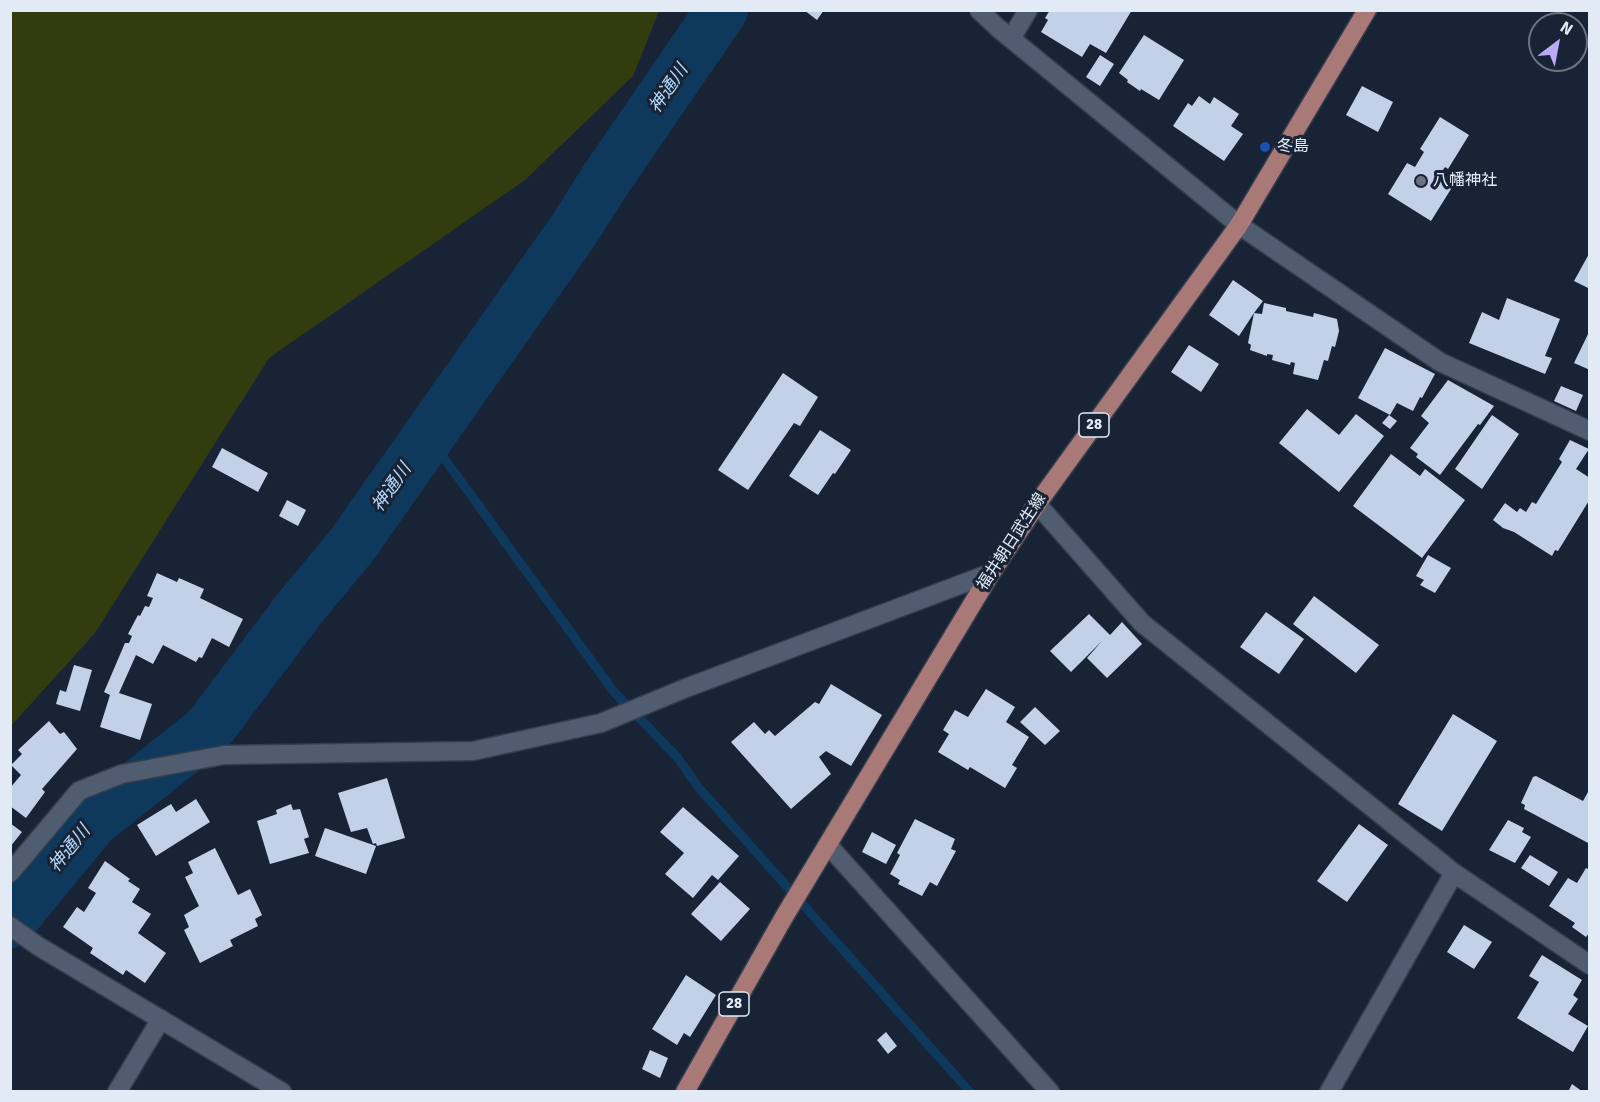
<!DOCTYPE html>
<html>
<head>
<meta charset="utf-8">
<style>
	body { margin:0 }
	#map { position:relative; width:1600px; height:1102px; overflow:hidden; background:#182435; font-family:Signika,sans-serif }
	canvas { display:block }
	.frame { position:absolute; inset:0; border:12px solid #e2eaf6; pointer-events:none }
	.north { position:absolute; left:1528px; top:12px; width:60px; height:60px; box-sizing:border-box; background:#182435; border:2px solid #697382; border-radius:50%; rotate:32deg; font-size:16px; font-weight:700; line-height:24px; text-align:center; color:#e2eaf6 }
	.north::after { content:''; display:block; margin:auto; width:21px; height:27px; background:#bbaaf6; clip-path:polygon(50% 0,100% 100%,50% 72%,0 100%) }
</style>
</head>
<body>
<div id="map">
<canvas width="1600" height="1102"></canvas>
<div class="frame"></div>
<div class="north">N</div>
</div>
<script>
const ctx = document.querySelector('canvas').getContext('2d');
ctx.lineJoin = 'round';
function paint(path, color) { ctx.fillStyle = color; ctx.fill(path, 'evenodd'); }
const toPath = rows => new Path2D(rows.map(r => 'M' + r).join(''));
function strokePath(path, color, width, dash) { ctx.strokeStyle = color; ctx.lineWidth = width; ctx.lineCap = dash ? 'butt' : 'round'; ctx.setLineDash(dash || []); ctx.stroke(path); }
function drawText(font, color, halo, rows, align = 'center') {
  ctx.font = font + ' Signika,"Noto Sans JP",sans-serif'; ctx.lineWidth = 6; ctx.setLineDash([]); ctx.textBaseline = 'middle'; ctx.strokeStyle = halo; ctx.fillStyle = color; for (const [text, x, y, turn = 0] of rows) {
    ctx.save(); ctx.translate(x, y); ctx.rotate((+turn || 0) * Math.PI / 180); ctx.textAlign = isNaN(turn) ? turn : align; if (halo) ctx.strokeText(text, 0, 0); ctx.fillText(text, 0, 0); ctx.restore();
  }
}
const green = toPath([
	[11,10,659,11,633,76,525,180,269,358,95,633,11,726]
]);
const stream = toPath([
	[428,436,614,692,677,757,699,788,970,1092]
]);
const river = toPath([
	[10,922,93,821,208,730,299,609,352,545,575,228,604,182,722,10]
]);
const building = toPath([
	[804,10,824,10,817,20],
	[1050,10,1132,10,1106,53,1090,44,1082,57,1041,32,1048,20,1045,18],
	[1144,35,1184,60,1159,100,1141,89,1140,91,1127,82,1128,80,1119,73],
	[1100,55,1114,64,1100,86,1086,77],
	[1362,86,1393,102,1378,132,1346,115],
	[1199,96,1210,104,1214,97,1239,114,1231,126,1243,134,1224,161,1173,126,1188,103,1192,106],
	[1440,117,1469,135,1448,169,1445,167,1441,173,1456,181,1431,221,1388,194,1407,163,1415,167,1424,152,1420,149],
	[1590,252,1590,289,1574,281],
	[1233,280,1263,301,1254,313,1262,314,1264,303,1286,308,1286,311,1313,317,1314,313,1337,319,1339,331,1335,347,1332,346,1328,361,1324,360,1318,380,1293,374,1295,363,1291,362,1290,365,1272,360,1273,355,1267,354,1267,356,1250,350,1251,345,1248,343,1254,313,1239,336,1209,315],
	[1507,298,1560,319,1545,356,1552,358,1545,374,1469,343,1482,312,1499,320],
	[1590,330,1590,370,1574,363],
	[1189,345,1219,364,1201,392,1171,372],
	[1385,348,1435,374,1422,398,1420,397,1413,411,1397,403,1390,415,1358,398],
	[783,373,818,397,800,426,794,423,748,490,718,470],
	[1448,380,1494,406,1480,425,1478,424,1440,475,1416,457,1418,454,1410,448,1429,423,1421,416],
	[1561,386,1583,395,1576,411,1554,401],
	[1307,409,1339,435,1356,414,1384,436,1339,492,1279,443],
	[1389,415,1397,421,1390,429,1382,423],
	[1492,415,1519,434,1482,489,1455,469],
	[820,430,851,450,835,474,833,473,818,495,789,476],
	[1570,440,1589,449,1576,469,1590,478,1590,499,1558,551,1555,550,1552,556,1514,532,1503,528,1493,520,1505,503,1517,512,1520,508,1526,512,1532,502,1536,504,1562,462,1559,459],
	[222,448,268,473,258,492,212,467],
	[1391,454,1420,476,1425,469,1465,500,1422,558,1353,506],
	[287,500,306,510,298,526,279,516],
	[1428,555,1451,568,1435,593,1420,585,1424,580,1416,576],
	[157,573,177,582,179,578,204,589,200,598,243,619,229,647,212,638,202,658,199,657,196,662,163,645,153,664,136,655,119,693,152,704,140,740,100,727,110,695,104,692,125,643,129,643,132,636,128,634,138,615,140,616,145,606,149,607,153,598,147,596],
	[1314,596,1379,645,1356,673,1293,624],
	[1266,612,1304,639,1279,674,1240,647],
	[1089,614,1110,635,1122,622,1142,644,1107,678,1087,658,1102,641,1071,672,1050,651],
	[74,665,92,670,80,711,56,704,60,690,66,692],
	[831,684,882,715,851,766,826,751,819,757,831,774,791,809,731,742,754,722,765,734,769,730,775,736,815,702,819,704],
	[986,689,1015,707,1006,722,1029,737,1012,765,1017,768,1005,788,970,767,968,770,938,752,949,734,943,730,955,710,968,717],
	[1035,707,1060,731,1045,745,1020,722],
	[1453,714,1497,741,1442,831,1398,804],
	[49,721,60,734,64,732,77,749,42,789,45,792,26,818,10,806,10,788,21,775,11,765,22,754,18,750],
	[1536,776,1583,801,1588,792,1590,793,1590,844,1524,809,1525,805,1521,803,1533,777],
	[387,778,405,838,377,846,376,843,373,844,367,828,351,832,338,793],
	[196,799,210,822,156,856,137,825,171,804,176,812],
	[291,804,293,810,300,809,309,837,304,839,309,853,270,864,257,821,277,814,276,810],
	[683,807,739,856,718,880,712,875,693,898,665,874,684,853,660,832],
	[915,819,955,839,951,849,956,851,937,886,930,882,922,896,898,884,900,880,890,874,900,855,897,853],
	[1508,820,1524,828,1522,832,1531,837,1515,863,1489,850],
	[10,823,22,832,10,847],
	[1359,824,1388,845,1347,902,1317,881],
	[325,828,376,846,366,874,315,856],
	[872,832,896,845,886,864,862,852],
	[215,848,238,895,250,889,262,915,255,919,258,926,230,940,233,946,200,963,184,930,189,927,184,915,199,906,185,877,193,873,188,862],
	[1530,855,1558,872,1549,886,1521,868],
	[105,861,130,879,128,881,140,889,132,902,151,914,138,933,166,953,145,983,126,970,123,975,90,953,93,948,63,927,77,907,84,912,96,893,88,888],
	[1586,868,1590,870,1590,932,1586,937,1572,927,1575,923,1549,906,1568,878,1577,883],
	[720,882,750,909,721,941,691,914],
	[1464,925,1492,942,1474,969,1447,952],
	[1542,955,1582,980,1573,995,1578,999,1568,1014,1588,1026,1573,1052,1517,1018,1539,982,1529,976],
	[686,975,716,995,690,1037,684,1033,677,1045,652,1029],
	[886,1032,897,1046,888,1054,877,1040],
	[650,1050,668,1058,660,1078,642,1069],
	[1572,1084,1583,1092,1568,1092]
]);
const minor = toPath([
	[979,10,998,28,1239,225,1440,362,1590,431],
	[1011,39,1028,10],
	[1037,504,1142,623,1454,873,1590,965],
	[828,845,1050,1092],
	[10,873,79,791,122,774,224,755,473,751,601,723,686,688,991,573],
	[117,1092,161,1019],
	[1329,1092,1454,873]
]);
const tertiary = toPath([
	[10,926,38,946,282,1092]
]);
const primary = toPath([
	[685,1092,784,917,991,573,1037,504,1239,225,1367,10]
]);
const markers = [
	[1265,147,6,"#1a4fb4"],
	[1421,181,6,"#6b7280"]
];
const shields = [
	[1094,425,30],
	[734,1004,30]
];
const shieldNames = [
	["28",1094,425],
	["28",734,1004]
];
const poiNames = [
	["冬島",1277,147],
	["八幡神社",1433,181]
];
const streetNames = [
	["福井朝日武生線",1012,542,-57]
];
const waterNames = [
	["神通川",669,89,-56],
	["神通川",392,488,-55],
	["神通川",70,849,-51]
];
paint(green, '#333c0f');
strokePath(stream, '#0f395c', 9);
strokePath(river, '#0f395c', 52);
paint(building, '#c2d1e7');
strokePath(minor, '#353e4c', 21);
strokePath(tertiary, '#353e4c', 21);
strokePath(primary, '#353e4c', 21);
strokePath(minor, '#505d70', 18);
strokePath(tertiary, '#505d70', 18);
strokePath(primary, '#a97978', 18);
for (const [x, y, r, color] of markers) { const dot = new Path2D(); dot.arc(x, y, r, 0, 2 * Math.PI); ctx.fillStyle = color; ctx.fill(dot); strokePath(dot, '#182435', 2); }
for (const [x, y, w] of shields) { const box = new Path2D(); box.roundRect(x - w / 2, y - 12, w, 24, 4.5); ctx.fillStyle = '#182435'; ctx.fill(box); strokePath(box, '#e2eaf6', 1.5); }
drawText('bold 15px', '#e2eaf6', null, shieldNames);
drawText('16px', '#e2eaf6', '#182435', poiNames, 'left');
drawText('16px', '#e2eaf6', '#182435', streetNames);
drawText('italic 18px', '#b3d8fc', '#182435', waterNames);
</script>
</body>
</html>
